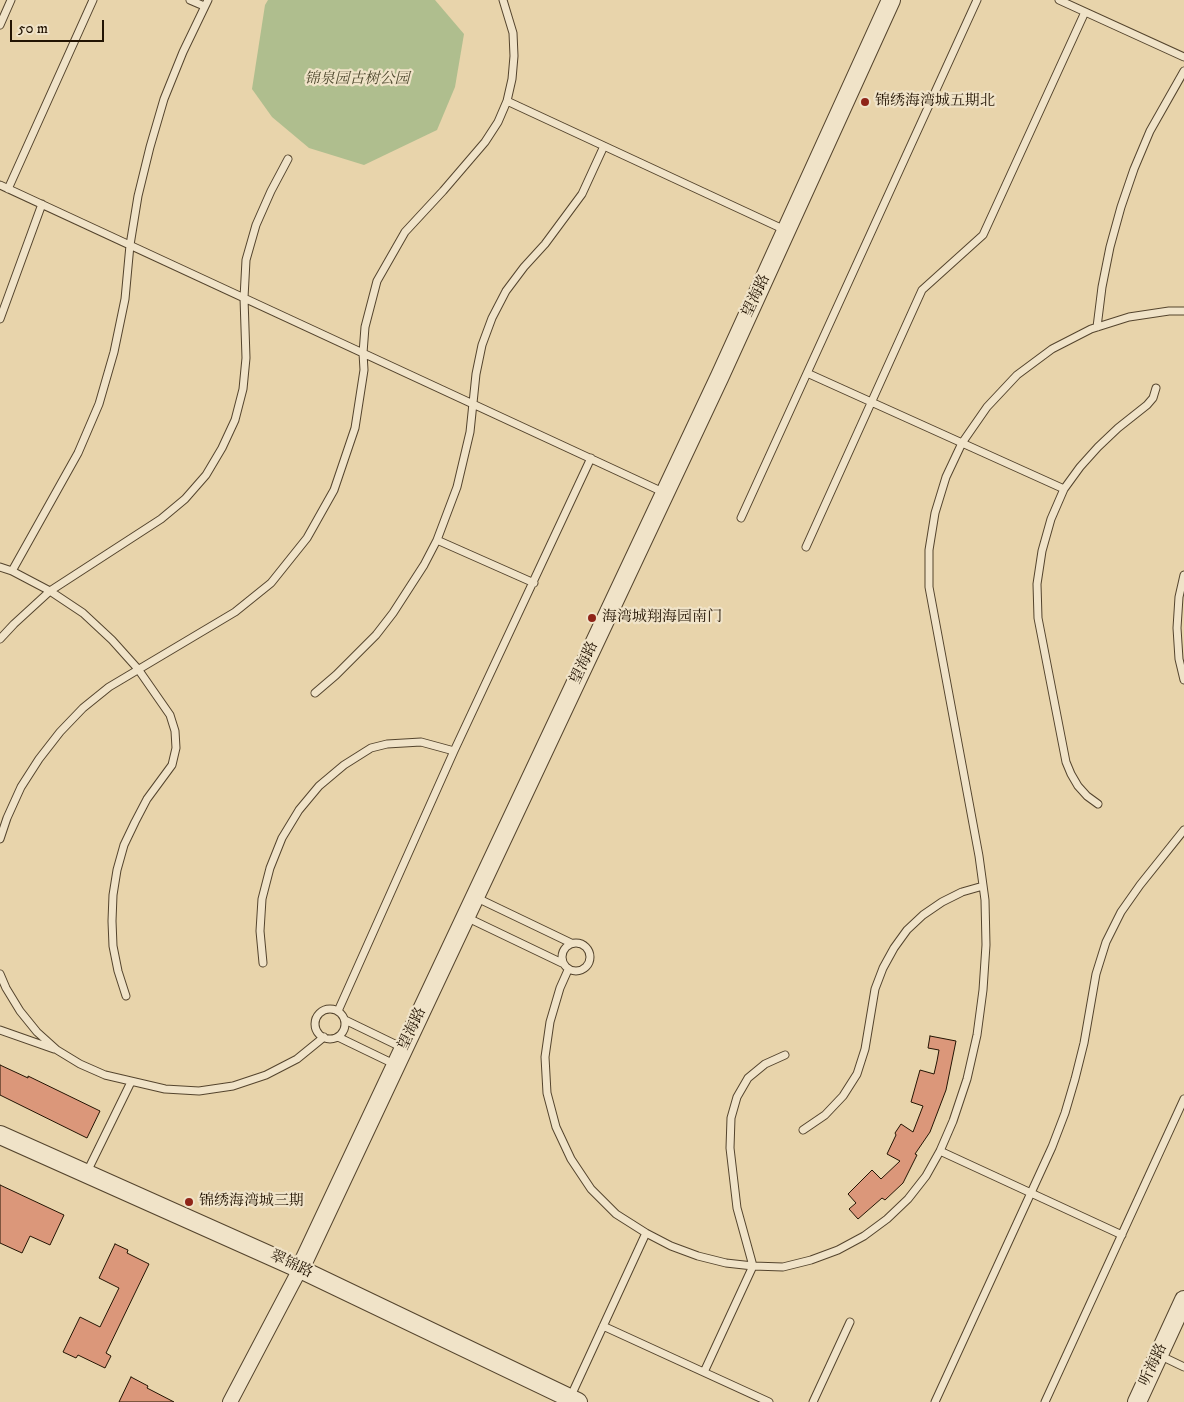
<!DOCTYPE html>
<html>
<head>
<meta charset="utf-8">
<style>
	body { margin:0 }
	#map { position:relative; width:1184px; height:1402px; overflow:hidden; background:#e8d4ab; font-family:"IM FELL DW Pica",serif }
	canvas { display:block }
	.scale { position:absolute; left:10px; top:20px; width:94px; height:22px; box-sizing:border-box; border:2px solid #231403; border-top:0; padding-left:6px; font-size:15px; line-height:18px; white-space:nowrap; color:#231403; -webkit-text-stroke:4px #f0e3c8; paint-order:stroke }
</style>
</head>
<body>
<div id="map">
<canvas width="1184" height="1402"></canvas>
<div class="scale">50 m</div>
</div>
<script>
const ctx = document.querySelector('canvas').getContext('2d');
ctx.lineJoin = 'round';
function paint(path, color) { ctx.fillStyle = color; ctx.fill(path, 'evenodd'); }
const toPath = rows => new Path2D(rows.map(r => 'M' + r).join(''));
function strokePath(path, color, width, dash) { ctx.strokeStyle = color; ctx.lineWidth = width; ctx.lineCap = dash ? 'butt' : 'round'; ctx.setLineDash(dash || []); ctx.stroke(path); }
function drawText(font, color, halo, rows, align = 'center') {
  ctx.font = font + ' "IM FELL DW Pica","Noto Serif SC",serif'; ctx.lineWidth = 4.5; ctx.setLineDash([]); ctx.textBaseline = 'middle'; ctx.strokeStyle = halo; ctx.fillStyle = color; for (const [text, x, y, turn = 0] of rows) {
    ctx.save(); ctx.translate(x, y); ctx.rotate((+turn || 0) * Math.PI / 180); ctx.textAlign = isNaN(turn) ? turn : align; if (halo) ctx.strokeText(text, 0, 0); ctx.fillText(text, 0, 0); ctx.restore();
  }
}
const green = toPath([
	[268,0,435,0,464,34,455,87,437,130,364,165,309,148,272,117,252,89,265,5]
]);
const building = toPath([
	[930,1036,956,1041,946,1090,930,1132,915,1154,917,1155,903,1183,885,1200,882,1198,858,1219,849,1209,856,1203,848,1194,872,1170,881,1179,900,1161,887,1154,896,1135,895,1133,901,1124,913,1132,923,1106,911,1102,920,1070,934,1074,937,1061,939,1050,928,1048,930,1036],
	[0,1065,28,1078,28,1076,100,1111,87,1138,0,1095,0,1065],
	[0,1185,64,1215,50,1245,30,1236,22,1253,0,1243,0,1185],
	[115,1244,128,1250,127,1253,149,1264,106,1353,111,1356,105,1368,78,1355,76,1358,63,1352,80,1317,100,1327,119,1288,99,1278,115,1244],
	[131,1377,148,1386,147,1388,174,1402,119,1402,131,1377]
]);
const service = toPath([
	[190,0,204,6],
	[1059,0,1184,57],
	[0,25,11,0],
	[507,101,785,230],
	[0,185,665,493],
	[8,189,93,0],
	[0,319,42,204],
	[1097,327,1102,287,1110,247,1121,207,1134,169,1150,131,1184,71],
	[807,373,1064,489],
	[741,518,977,0],
	[437,540,534,583],
	[806,547,922,290,983,235,1085,12],
	[0,567,12,571,50,591,83,613,112,640,138,669,170,715,175,731,176,748,172,765,147,799,135,822,124,845,117,870,113,895,112,921,113,946,118,971,126,996],
	[12,571,78,453,99,404,114,352,125,299,130,245,138,196,150,147,164,99,183,52,208,0],
	[1184,575,1179,597,1177,628,1179,659,1184,680],
	[0,639,14,624,50,591,161,519,185,499,206,475,222,448,235,420,243,389,246,358,244,298,246,260,256,225,271,191,288,159],
	[315,693,336,675,376,635,393,613,424,565,437,540,457,487,470,432,476,374,482,345,492,318,506,291,524,267,545,244,582,194,604,146],
	[1098,804,1087,796,1078,786,1071,774,1066,762,1038,618,1037,584,1042,551,1051,519,1064,489,1080,467,1098,447,1118,428,1147,405,1153,398,1156,388],
	[0,839,7,818,21,787,39,759,60,732,83,708,109,687,235,612,271,583,307,538,334,490,355,428,364,370,363,353,365,327,377,281,405,232,443,191,485,142,498,122,507,101,512,79,514,56,513,33,503,0],
	[475,897,571,943],
	[466,917,562,963],
	'562 957a14 14 0 1 1 28 0a14 14 0 1 1-28 0Z',
	[263,963,260,931,262,899,270,868,282,838,299,810,319,786,344,765,371,748,387,744,421,742,454,751],
	[568,970,560,988,550,1022,545,1057,547,1093,556,1127,571,1159,591,1189,616,1214,646,1233,671,1246,698,1256,726,1263,753,1266,783,1267,811,1260,838,1250,864,1236,887,1219,908,1199,926,1176,940,1151,953,1121,967,1079,977,1035,983,990,986,945,985,900,979,856,929,587,929,550,935,513,946,477,962,443,987,407,1017,375,1052,349,1091,329,1129,317,1169,311,1184,311],
	[0,974,6,988,20,1011,37,1032,57,1050,80,1064,105,1075,165,1089,199,1091,233,1086,266,1075,297,1059,324,1037],
	'315 1024a15 15 0 1 1 30 0a15 15 0 1 1-30 0Z',
	[338,1011,454,751,591,458],
	[345,1020,403,1048],
	[0,1030,54,1049],
	[338,1037,396,1065],
	[803,1130,825,1115,843,1096,857,1074,865,1049,875,989,883,968,894,948,907,930,923,915,942,902,962,892,983,886],
	[940,1151,1122,1235],
	[86,1174,131,1082],
	[603,1326,769,1402],
	[1159,1355,1184,1367],
	[704,1372,753,1266,737,1208,730,1148,731,1118,737,1097,748,1078,765,1064,785,1055],
	[570,1398,646,1233],
	[813,1402,850,1322],
	[935,1402,1052,1147,1065,1113,1075,1079,1084,1043,1096,974,1106,942,1121,912,1140,885,1184,830],
	[1045,1402,1184,1099]
]);
const minor = toPath([
	[230,1402,300,1269]
]);
const tertiary = toPath([
	[0,1135,300,1269,578,1402],
	[300,1269,720,376,891,0],
	[1137,1402,1184,1300]
]);
const markers = [
	[865,102,5,"#8f2418"],
	[592,618,5,"#8f2418"],
	[189,1202,5,"#8f2418"]
];
const parkNames = [
	["锦泉园古树公园",357,80]
];
const poiNames = [
	["锦绣海湾城五期北",875,102],
	["海湾城翔海园南门",602,618],
	["锦绣海湾城三期",199,1202]
];
const streetNames = [
	["望海路",757,296,-65],
	["望海路",585,663,-65],
	["望海路",413,1029,-65],
	["翠锦路",291,1265,25],
	["听海路",1154,1365,-65]
];
paint(green, '#afbe8e');
paint(building, '#db977a');
strokePath(building, '#231403', 1);
strokePath(service, '#54442d', 9);
strokePath(minor, '#54442d', 16);
strokePath(tertiary, '#54442d', 20);
strokePath(service, '#f0e3c8', 7);
strokePath(minor, '#f0e3c8', 14);
strokePath(tertiary, '#f0e3c8', 18);
for (const [x, y, r, color] of markers) { const dot = new Path2D(); dot.arc(x, y, r, 0, 2 * Math.PI); ctx.fillStyle = color; ctx.fill(dot); strokePath(dot, '#f0e3c8', 2); }
drawText('italic 15px', '#4d472d', '#f0e3c8', parkNames);
drawText('15px', '#231403', '#f0e3c8', poiNames, 'left');
drawText('15px', '#231403', '#f0e3c8', streetNames);
</script>
</body>
</html>
